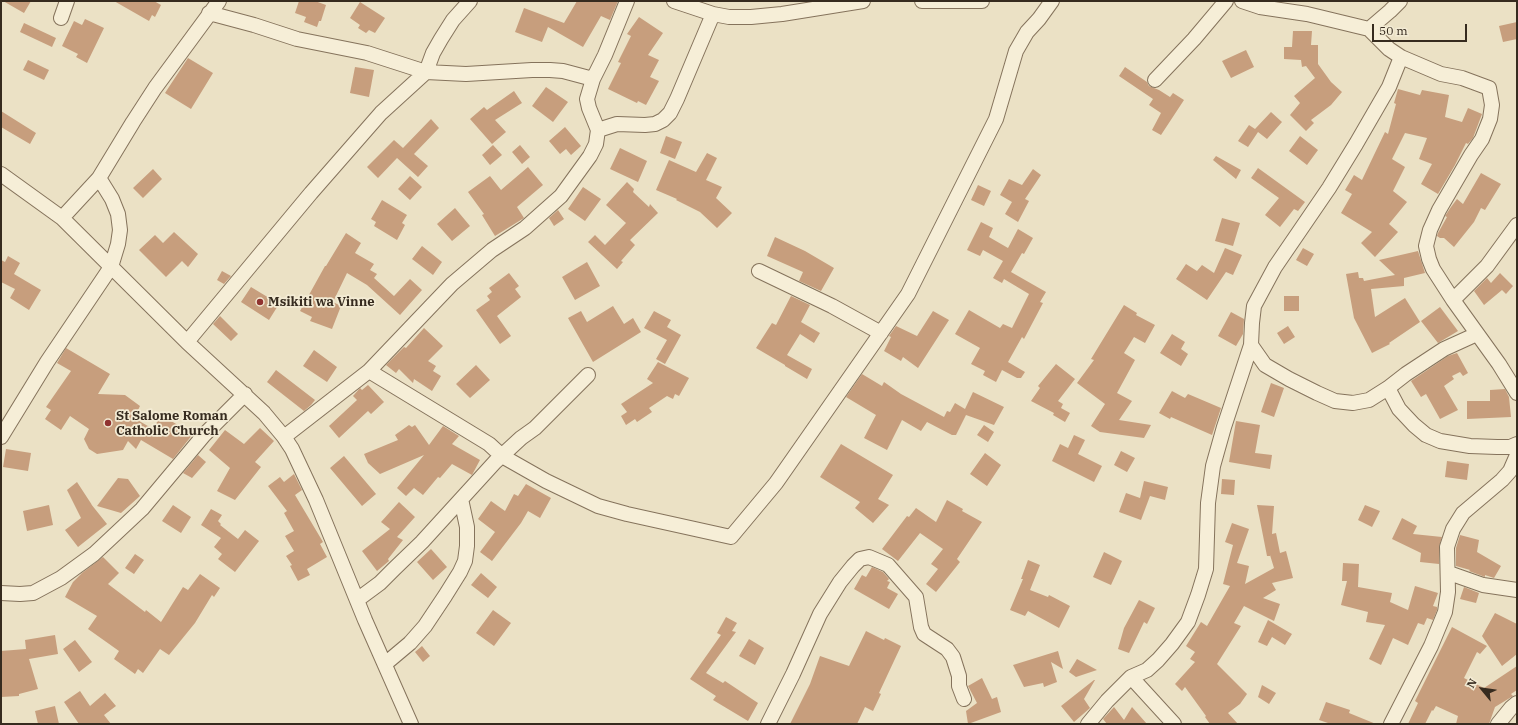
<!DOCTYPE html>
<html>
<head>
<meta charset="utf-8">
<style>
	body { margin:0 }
	#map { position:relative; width:1518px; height:725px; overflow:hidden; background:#ebe1c5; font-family:"IBM Plex Serif",serif }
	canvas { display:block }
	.frame { position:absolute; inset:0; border:2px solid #362b1f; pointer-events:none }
	.north { position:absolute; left:1462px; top:669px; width:40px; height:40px; -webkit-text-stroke:3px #f3ebd4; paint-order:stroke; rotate:299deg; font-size:11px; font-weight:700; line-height:16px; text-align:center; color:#362b1f }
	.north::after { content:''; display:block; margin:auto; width:14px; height:18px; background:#362b1f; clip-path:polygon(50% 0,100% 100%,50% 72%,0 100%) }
	.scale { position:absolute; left:1372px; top:24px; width:95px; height:18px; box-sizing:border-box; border:2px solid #362b1f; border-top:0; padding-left:5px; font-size:12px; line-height:14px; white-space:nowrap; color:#362b1f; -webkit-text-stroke:3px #f3ebd4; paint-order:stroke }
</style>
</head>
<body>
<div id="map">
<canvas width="1518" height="725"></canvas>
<div class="frame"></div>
<div class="north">N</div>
<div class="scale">50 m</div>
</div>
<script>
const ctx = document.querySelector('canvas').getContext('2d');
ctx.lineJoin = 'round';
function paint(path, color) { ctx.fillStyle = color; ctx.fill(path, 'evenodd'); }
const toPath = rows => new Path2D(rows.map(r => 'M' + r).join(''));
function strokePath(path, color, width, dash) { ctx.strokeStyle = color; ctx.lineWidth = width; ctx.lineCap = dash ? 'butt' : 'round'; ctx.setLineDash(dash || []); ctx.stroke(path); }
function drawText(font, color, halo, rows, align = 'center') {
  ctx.font = font + ' "IBM Plex Serif",serif'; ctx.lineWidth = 3.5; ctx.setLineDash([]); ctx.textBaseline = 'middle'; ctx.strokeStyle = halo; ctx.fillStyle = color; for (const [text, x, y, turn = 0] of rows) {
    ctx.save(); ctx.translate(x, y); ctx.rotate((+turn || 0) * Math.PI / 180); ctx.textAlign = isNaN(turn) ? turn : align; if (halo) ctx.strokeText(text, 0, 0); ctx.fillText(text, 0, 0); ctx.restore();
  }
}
const building = toPath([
	[3,1,31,1,24,13],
	[114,1,154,1,161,5,155,17,152,15,149,21],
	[299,1,315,1,326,5,321,21,319,21,317,27,304,22,306,17,295,13],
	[577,1,618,1,610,20,601,16,583,47,548,27,542,42,515,32,524,8,564,23],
	[360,2,385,18,375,33,369,30,366,33,358,28,360,25,350,18],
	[639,17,663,33,648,55,659,60,650,77,659,81,646,105,638,101,637,103,608,89,621,63,618,62,631,36,627,34],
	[85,19,104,28,87,63,76,57,78,54,62,46,74,21,82,25],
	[1517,22,1517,39,1503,42,1499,26],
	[24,23,56,38,52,47,20,32],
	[1293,31,1312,31,1311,45,1318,45,1318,64,1331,82,1342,92,1331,105,1311,120,1314,123,1306,131,1290,115,1300,103,1294,96,1315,78,1306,66,1302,67,1301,60,1284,59,1284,47,1292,47],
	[1246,50,1254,67,1231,78,1222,61],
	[188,58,213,73,191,109,165,93],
	[28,60,49,70,44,80,23,70],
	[355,67,374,70,369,97,350,93],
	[1125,67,1147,82,1149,86,1159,90,1170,97,1173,93,1184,100,1161,135,1152,130,1161,113,1149,105,1153,99,1119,76],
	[546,87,568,102,553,122,532,106],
	[1398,89,1420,95,1422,90,1449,95,1445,117,1462,122,1468,108,1482,114,1473,138,1468,144,1466,143,1455,165,1438,194,1421,184,1432,164,1419,159,1427,138,1405,133,1392,159,1405,167,1393,191,1407,202,1389,224,1398,232,1375,257,1361,243,1372,232,1341,213,1352,194,1345,190,1354,175,1362,180,1385,132,1388,134,1396,104,1394,103],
	[514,91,522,103,495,120,506,132,492,144,470,119,484,107,487,110],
	[1,111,36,133,30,144,1,127],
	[1271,112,1282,122,1267,139,1258,132,1248,147,1238,141,1249,125,1255,129],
	[431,119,439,128,414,154,428,166,418,177,397,158,378,178,367,167,394,140,403,148],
	[565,127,581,146,571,155,566,149,560,154,549,141],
	[666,136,682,142,675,159,660,153],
	[1300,136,1318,150,1307,165,1289,151],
	[493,145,502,155,490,165,482,155],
	[520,145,530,157,522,164,512,152],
	[620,148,647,161,638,182,610,169],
	[707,153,717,158,706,180,722,187,716,198,732,213,717,228,700,212,676,200,677,199,656,190,669,160,696,172],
	[1216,156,1241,170,1236,179,1213,160],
	[528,167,543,185,517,207,524,218,495,236,482,215,484,214,468,192,490,176,501,190],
	[1258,168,1305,202,1298,211,1294,209,1280,227,1265,215,1279,198,1251,178],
	[153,169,162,179,143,198,133,188],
	[1033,169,1041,175,1025,199,1029,201,1018,222,1005,214,1012,202,1000,195,1009,179,1022,185],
	[1481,173,1501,184,1485,210,1481,208,1474,222,1454,247,1444,238,1440,238,1437,236,1438,233,1447,217,1445,216,1451,207,1457,199,1463,204],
	[410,176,422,187,410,200,398,189],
	[627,182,634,189,633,192,649,207,650,204,658,213,630,240,635,245,621,261,623,262,617,269,588,242,595,235,605,245,626,223,606,205],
	[978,185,991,191,984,206,971,200],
	[583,187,601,199,585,221,568,209],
	[382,200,407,215,402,223,405,225,397,240,374,226,376,222,371,219],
	[455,208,470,226,452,241,437,224],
	[558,210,564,219,554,226,549,218],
	[1222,218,1240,223,1233,246,1215,241],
	[981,222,993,228,989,237,1008,248,1018,229,1033,238,1024,254,1022,253,1011,272,1046,292,1040,302,1043,303,1024,339,1022,337,1008,362,1025,372,1021,378,1017,378,1002,370,996,382,983,375,985,371,971,364,980,348,955,334,969,310,1000,328,1003,324,1012,328,1029,294,1004,279,1002,283,993,278,1003,261,983,250,980,256,967,250],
	[174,232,198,254,188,267,182,261,166,277,139,250,155,235,163,243],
	[346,233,361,243,355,253,374,264,370,270,377,274,374,278,394,296,410,279,422,290,400,315,367,285,347,273,333,302,341,306,332,329,310,321,312,317,300,311,325,266,326,266],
	[775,237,805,251,834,268,821,291,799,281,803,272,767,256],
	[422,246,442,262,433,275,412,259],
	[1225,248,1242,255,1233,275,1226,272,1207,300,1176,279,1186,264,1197,271,1202,265,1214,273],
	[1303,248,1314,254,1307,266,1296,260],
	[1418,251,1425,273,1404,278,1404,286,1371,289,1375,317,1405,298,1420,322,1389,343,1390,344,1372,353,1354,318,1346,274,1358,272,1359,278,1363,278,1364,281,1395,275,1379,260],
	[8,256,20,263,14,274,41,290,29,310,10,298,15,289,1,282,1,260,5,262],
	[587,262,600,286,575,300,562,277],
	[222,271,231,276,224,284,217,280],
	[509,273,519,286,515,289,521,297,497,316,511,336,500,344,476,310,490,300,487,296,492,292,489,288],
	[1500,273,1513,286,1506,294,1502,290,1484,305,1474,291,1487,278,1491,283],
	[251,287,279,304,269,320,241,302],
	[791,296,810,305,801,322,820,333,814,343,800,334,787,355,812,369,807,379,785,366,785,365,756,348,772,323,776,325],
	[1284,296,1299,296,1299,311,1284,311],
	[1124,305,1137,313,1136,315,1155,325,1145,343,1134,337,1124,353,1135,360,1117,393,1132,401,1119,420,1151,425,1144,438,1100,432,1091,426,1105,404,1077,383,1094,360,1091,359],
	[613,306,624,324,633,318,641,332,593,362,568,318,581,311,587,322],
	[1440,307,1458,331,1438,343,1421,321],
	[654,311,671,320,667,327,681,335,665,364,656,359,667,340,644,328],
	[933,311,949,320,918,368,903,357,901,361,884,351,891,337,889,336,896,326,917,336],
	[1231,312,1244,319,1243,334,1236,346,1218,336],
	[220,316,238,334,231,341,213,324],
	[1288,326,1295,337,1284,344,1277,333],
	[424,328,443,346,428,361,436,366,433,371,441,376,432,391,414,379,413,383,399,369,396,373,386,365,404,347,406,348],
	[1172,334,1185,342,1181,349,1188,354,1181,366,1160,353],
	[66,348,110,374,98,394,125,395,140,406,134,418,153,429,161,415,193,434,173,459,141,440,136,449,128,441,123,450,97,454,89,449,84,439,89,429,70,416,61,430,45,419,51,410,46,407,71,371,57,363],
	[314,350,337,367,327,382,303,366],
	[1457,353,1468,373,1463,376,1460,372,1452,376,1454,379,1444,386,1458,410,1440,419,1426,394,1421,397,1411,381,1448,356],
	[658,362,689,378,679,396,675,394,673,399,667,396,649,408,652,412,637,422,635,419,626,425,621,416,627,412,621,404,653,383,647,379],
	[1056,364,1075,379,1058,401,1063,404,1061,408,1070,413,1065,422,1053,415,1054,413,1031,401,1040,388,1038,386],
	[476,365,490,380,470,398,456,384],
	[276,370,315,400,311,405,304,411,267,382],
	[862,374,882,386,884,382,901,394,944,417,947,411,950,412,955,403,965,409,973,392,1004,407,994,425,966,415,956,435,952,435,927,422,921,431,902,420,887,450,864,438,876,415,846,397],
	[1271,383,1284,388,1274,417,1261,412],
	[368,385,384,402,371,414,368,411,339,438,329,426,357,400,353,396,360,388,362,390],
	[1505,389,1509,397,1511,417,1467,419,1467,401,1490,401,1490,390],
	[1172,391,1185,398,1188,394,1221,408,1212,435,1171,417,1170,419,1159,413],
	[1236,421,1260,425,1255,453,1272,455,1270,469,1229,462],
	[409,425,412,427,415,425,429,445,443,426,459,436,452,444,480,460,472,475,452,464,440,478,438,477,423,495,414,488,406,496,397,488,424,455,380,474,368,463,364,454,398,440,395,435],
	[984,425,994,432,988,442,977,435],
	[260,428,274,441,255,462,261,467,235,500,217,491,230,468,209,450,225,430,244,444],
	[1074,435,1085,440,1078,454,1102,466,1094,482,1052,461,1060,444,1068,448],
	[841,444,893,475,878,499,889,505,873,523,855,508,860,502,820,477],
	[6,449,31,453,28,471,3,467],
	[1121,451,1135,458,1127,472,1114,465],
	[985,453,1001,465,987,486,970,474],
	[198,455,206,462,192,478,183,473],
	[344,456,376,494,362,506,330,468],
	[1447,461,1469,464,1467,480,1445,477],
	[294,474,302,490,295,495,323,542,320,544,327,557,307,569,310,575,298,581,290,566,292,565,286,556,294,551,285,536,294,531,284,513,287,511,268,486,280,477,284,482],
	[118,478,128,479,140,496,121,513,97,506],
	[1222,479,1235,480,1234,495,1221,494],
	[1144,481,1168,487,1165,500,1150,496,1141,520,1119,512,1126,493,1140,498],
	[77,482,92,505,91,504,107,524,78,547,65,530,81,518,67,490],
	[526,484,551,498,540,518,528,511,521,523,492,561,480,552,495,532,478,519,491,501,505,511,514,494,518,496],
	[947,500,963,509,962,511,982,522,957,559,960,562,936,592,926,584,938,569,931,564,943,549,920,533,898,561,882,549,907,516,909,517,916,508,936,522],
	[399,502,415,517,397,537,403,540,388,559,389,561,377,571,362,551,390,529,381,522],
	[49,505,53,525,27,531,23,511],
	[173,505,191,517,181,533,162,521],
	[1257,505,1274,506,1272,534,1276,533,1280,553,1286,551,1293,578,1272,583,1276,590,1263,598,1280,604,1274,621,1244,606,1234,623,1241,626,1217,664,1247,694,1240,704,1228,713,1238,724,1210,724,1205,717,1206,716,1185,687,1182,691,1175,684,1195,662,1190,659,1195,652,1186,646,1201,622,1207,626,1230,586,1223,584,1233,545,1225,542,1232,523,1249,529,1237,563,1249,566,1245,584,1274,568,1270,555,1270,556,1267,556],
	[1365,505,1380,511,1372,527,1358,520],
	[211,509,222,515,218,521,221,524,220,525,238,539,245,530,259,541,235,572,218,559,222,554,214,547,221,538,201,525],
	[1402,518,1417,526,1413,534,1442,537,1439,547,1439,564,1420,562,1421,553,1392,539],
	[1460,535,1479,540,1477,552,1501,566,1494,578,1485,575,1485,577,1469,571,1470,570,1456,566,1456,548],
	[431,549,447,567,433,580,417,562],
	[1104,552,1122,561,1111,585,1093,577],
	[135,554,144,560,134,574,125,568],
	[103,557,119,573,108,584,145,612,146,610,161,622,183,587,188,590,200,574,220,588,214,597,212,595,195,623,169,655,160,649,143,673,138,669,135,674,114,659,119,651,88,629,97,616,65,597,73,582,82,573],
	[1028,560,1040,565,1030,590,1048,597,1049,595,1070,606,1059,628,1028,611,1025,616,1010,610,1023,579,1021,579],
	[1343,563,1359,564,1358,587,1392,593,1390,602,1408,610,1415,586,1438,593,1433,606,1437,607,1437,610,1433,620,1427,618,1424,625,1418,623,1408,645,1393,638,1381,665,1369,659,1385,625,1366,622,1368,612,1341,605,1347,581,1342,581],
	[872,567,883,572,889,579,887,581,890,582,887,588,898,594,889,609,854,589,862,575,866,577],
	[481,573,497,587,488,598,471,585],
	[1464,587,1479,593,1476,603,1460,599],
	[1139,600,1155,608,1147,624,1144,622,1129,653,1118,649,1124,628],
	[493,610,511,623,494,646,476,633],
	[1495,613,1517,624,1517,654,1502,666,1482,636],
	[726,617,737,623,732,631,736,632,706,673,723,683,725,681,758,703,748,721,713,700,716,696,690,679,721,635,717,633],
	[1268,620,1292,634,1285,645,1272,637,1267,646,1258,642],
	[1452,627,1487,646,1480,654,1477,652,1464,678,1484,688,1517,666,1517,690,1511,694,1513,696,1495,707,1489,724,1456,724,1458,716,1436,706,1433,711,1432,710,1425,724,1408,724,1418,703,1415,701],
	[866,631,884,640,885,638,901,646,879,693,881,694,873,711,865,707,857,724,790,724,810,684,820,656,849,666],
	[55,635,58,654,29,659,38,689,19,694,19,696,1,697,1,651,26,649,25,640],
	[749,639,764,648,755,665,739,656],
	[75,640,92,662,79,672,63,649],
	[422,646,430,656,423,662,415,652],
	[1058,651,1063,669,1051,662,1057,682,1044,687,1043,683,1024,687,1013,665],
	[1077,659,1097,670,1076,677,1069,672],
	[982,678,992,699,997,697,1001,712,968,724,966,711,977,703,968,686],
	[1094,680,1095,680,1084,699,1090,708,1074,722,1061,706],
	[1262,685,1276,693,1269,704,1258,697],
	[80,691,90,706,105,693,116,706,104,715,111,724,79,724,64,702],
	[1326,702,1350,710,1349,713,1376,724,1331,724,1319,720],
	[55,706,59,724,38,724,35,711],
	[1114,707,1124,720,1132,707,1147,724,1107,724,1103,719]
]);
const street = toPath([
	[674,1,713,14,729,17,751,17,782,14,863,1],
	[922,1,982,1],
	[209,13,254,25,297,39,367,53,426,72,466,74,532,70,550,70,563,71,593,79],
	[61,18,67,1],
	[1369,29,1390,11,1400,1],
	[1401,57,1441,74,1462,78,1489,88,1492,105,1490,119,1482,139,1471,155,1439,210,1430,230,1426,246,1429,259,1433,269,1453,300,1499,364,1517,393],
	[1155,80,1194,39,1226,1],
	[598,130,617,124,645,125,655,124,663,120,670,113,677,99,713,14],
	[1,174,62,218,187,342,264,413,284,437,292,449,316,500,365,620,411,724],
	[62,218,99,178,133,122,155,88,219,1],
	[759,271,832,306,881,333],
	[1453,300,1487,266,1517,225],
	[187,342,311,193,381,113,426,72,433,53,441,39,453,20,470,1],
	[1251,345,1265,365,1289,379,1317,393,1335,401,1353,403,1369,400,1388,388,1406,374,1444,349,1477,334],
	[369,371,489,444,502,456,546,481,598,506,627,514,731,537,776,483,908,294,996,119,1016,51,1027,32,1039,19,1052,1],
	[1388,388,1399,409,1414,425,1426,435,1440,441,1470,446,1497,447,1510,447,1517,444],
	[1,437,47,362,111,267,118,244,120,230,118,214,112,199,99,178],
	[284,437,369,371,452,284,492,250,525,228,561,196,590,156,596,144,598,130,589,108,587,99,593,79,605,55,627,1],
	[1449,573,1483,585,1517,590],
	[1,593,20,594,33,593,61,578,94,554,142,509,204,435,245,394],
	[357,600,380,583,394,569,422,542,495,462,521,438,535,428,588,375],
	[385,664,410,643,425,626,445,596,460,572,465,561,467,546,467,527,461,499],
	[1131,677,1174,724],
	[768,724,793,674,820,614,840,582,853,566,860,559,869,557,888,565,916,597,921,627,924,634,947,649,953,657,959,676,959,686,964,699],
	[1088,724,1107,701,1131,677,1147,670,1158,660,1172,644,1188,622,1198,595,1206,569,1208,503,1213,466,1224,427,1251,345,1252,323,1254,306,1275,267,1329,188,1356,144,1389,87,1401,57,1389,49,1369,29,1307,14,1260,7,1242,1],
	[1391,724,1431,646,1445,612,1448,592,1447,547,1453,529,1463,513,1502,480,1510,471,1517,455],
	[1498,724,1511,708,1517,703]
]);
const markers = [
	[260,302,4,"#903330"],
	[108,423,4,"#903330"]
];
const poiNames = [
	["Msikiti wa Vinne",268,302],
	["St Salome Roman",116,416],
	["Catholic Church",116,431]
];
paint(building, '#c79e7d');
strokePath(street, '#85735c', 16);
strokePath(street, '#f6eed7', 14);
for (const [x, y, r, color] of markers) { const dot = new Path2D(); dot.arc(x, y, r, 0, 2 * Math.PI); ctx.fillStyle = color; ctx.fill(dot); strokePath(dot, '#f3ebd4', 1.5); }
drawText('bold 13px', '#362b1f', '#f3ebd4', poiNames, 'left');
</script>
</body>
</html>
